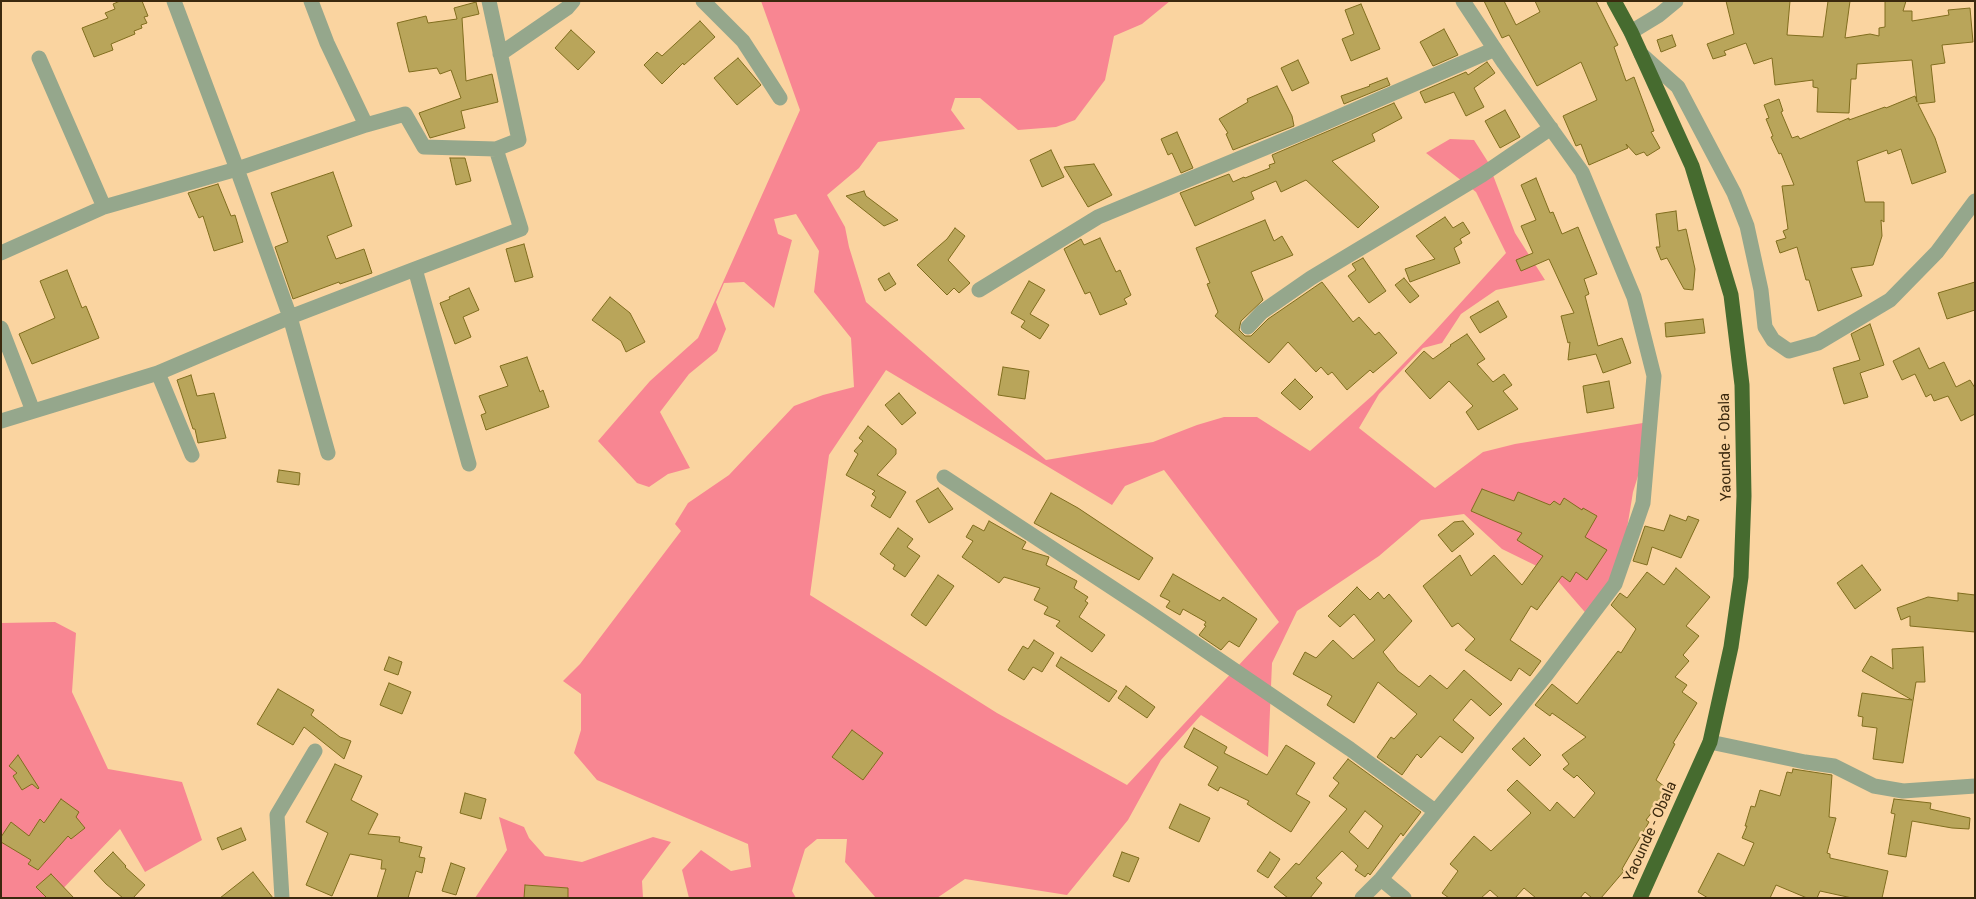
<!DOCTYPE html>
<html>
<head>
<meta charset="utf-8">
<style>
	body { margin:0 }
	#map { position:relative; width:1976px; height:899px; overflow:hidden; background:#fad4a0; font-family:Roboto,sans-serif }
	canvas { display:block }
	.frame { position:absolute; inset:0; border:2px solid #3b290e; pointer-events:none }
</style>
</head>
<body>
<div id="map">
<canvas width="1976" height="899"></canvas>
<div class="frame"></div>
</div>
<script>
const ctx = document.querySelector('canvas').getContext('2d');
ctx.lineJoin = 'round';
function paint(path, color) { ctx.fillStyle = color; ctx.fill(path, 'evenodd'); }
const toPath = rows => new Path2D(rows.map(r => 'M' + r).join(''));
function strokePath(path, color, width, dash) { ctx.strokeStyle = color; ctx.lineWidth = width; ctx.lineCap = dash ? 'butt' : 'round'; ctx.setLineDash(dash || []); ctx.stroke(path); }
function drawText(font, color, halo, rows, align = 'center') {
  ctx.font = font + ' Roboto,sans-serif'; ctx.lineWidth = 5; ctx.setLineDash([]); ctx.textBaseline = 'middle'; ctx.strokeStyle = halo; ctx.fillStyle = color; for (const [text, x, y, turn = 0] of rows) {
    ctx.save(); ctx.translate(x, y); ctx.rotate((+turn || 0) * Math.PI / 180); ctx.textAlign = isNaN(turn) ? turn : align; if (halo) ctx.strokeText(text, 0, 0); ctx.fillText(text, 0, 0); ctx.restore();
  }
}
const forest = toPath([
	[761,1,1170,1,1142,24,1114,36,1105,80,1075,120,1056,127,1018,130,980,98,955,98,951,110,965,129,878,142,859,168,827,195,845,227,849,247,866,302,1046,460,1153,442,1197,425,1224,417,1257,417,1310,451,1373,395,1434,332,1506,253,1476,192,1426,153,1450,139,1474,140,1488,162,1515,233,1545,280,1496,290,1461,314,1442,343,1423,348,1379,394,1359,428,1435,488,1483,452,1515,444,1655,421,1633,492,1620,571,1590,618,1551,573,1502,549,1464,514,1421,520,1379,556,1297,611,1272,663,1268,757,1201,715,1161,760,1128,820,1067,895,965,879,937,898,876,898,845,862,847,839,817,839,805,849,792,891,796,898,689,898,682,870,701,850,731,871,751,867,748,844,597,780,574,753,581,730,581,694,563,681,580,664,681,531,675,524,688,503,729,475,794,406,823,395,854,387,851,338,814,292,819,251,796,214,774,219,778,234,792,240,774,308,744,282,724,283,716,302,726,329,717,351,689,374,660,412,690,468,668,474,649,487,637,483,598,441,650,381,698,338,800,110],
	[886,370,1112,505,1125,486,1164,470,1279,622,1127,785,997,713,810,595,829,455],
	[55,622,76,633,72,692,108,769,182,782,202,840,145,872,120,829,54,898,1,898,1,623],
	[499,817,524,827,529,838,545,856,582,862,653,837,671,842,642,881,643,898,475,898,507,850]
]);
const building = toPath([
	[120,1,142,1,148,16,144,17,147,23,141,25,142,28,134,31,135,34,111,44,113,50,94,57,82,28,108,18,105,13,115,9,113,4,120,1],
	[1484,1,1504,1,1516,25,1540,12,1535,1,1596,1,1618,45,1614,47,1626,81,1634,77,1654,131,1651,132,1660,148,1647,156,1644,152,1636,155,1626,144,1628,148,1589,165,1581,144,1576,146,1563,116,1597,100,1581,62,1537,86,1509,35,1502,38,1484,1],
	[1726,1,1790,1,1787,35,1823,37,1828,1,1850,1,1845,38,1870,34,1879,36,1879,28,1885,27,1885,1,1906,1,1903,11,1912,11,1912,21,1949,15,1948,10,1970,8,1973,42,1942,45,1945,63,1931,65,1935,102,1918,104,1935,138,1946,172,1912,184,1901,149,1888,154,1887,150,1857,161,1865,202,1884,202,1884,222,1881,220,1882,236,1873,265,1851,268,1862,296,1818,311,1809,280,1806,280,1797,247,1780,253,1776,241,1786,238,1783,231,1788,229,1782,186,1794,185,1781,153,1779,154,1771,137,1773,136,1766,119,1769,118,1764,105,1779,99,1783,111,1781,112,1792,138,1798,136,1800,139,1849,118,1849,120,1885,107,1886,108,1915,96,1917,102,1912,60,1857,64,1856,79,1851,79,1849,113,1817,112,1818,88,1813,87,1813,80,1775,85,1772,58,1754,64,1746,43,1724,51,1726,55,1713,59,1707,44,1734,34,1726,1],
	[476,2,479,14,462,18,466,81,492,74,498,102,461,111,465,128,430,138,419,113,461,98,451,70,440,74,437,68,409,72,397,23,426,16,428,23,457,19,454,8,476,2],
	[1361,4,1380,49,1351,61,1342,39,1354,34,1345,10,1361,4],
	[700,21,715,37,684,65,683,63,662,84,644,65,657,52,662,56,700,21],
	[1444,29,1458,55,1433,66,1420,42,1444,29],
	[571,30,595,52,578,70,555,48,571,30],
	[1672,35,1676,46,1661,52,1657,40,1672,35],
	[738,58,761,85,737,105,714,78,738,58],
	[1298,60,1309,83,1292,91,1281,68,1298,60],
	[1487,62,1495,73,1474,88,1484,107,1466,116,1454,92,1425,103,1420,92,1466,72,1468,75,1487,62],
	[1387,78,1390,85,1344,104,1341,96,1370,86,1369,85,1387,78],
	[1277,86,1292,116,1294,126,1233,150,1226,134,1228,133,1219,119,1248,102,1247,99,1277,86],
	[1394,103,1402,118,1372,134,1375,141,1332,161,1379,207,1358,228,1306,180,1281,192,1276,181,1251,192,1254,199,1195,226,1180,193,1229,174,1233,182,1244,177,1245,178,1270,168,1269,165,1275,163,1272,155,1394,103],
	[1505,110,1520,137,1500,148,1485,121,1505,110],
	[1177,132,1193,168,1181,173,1172,153,1168,155,1161,139,1177,132],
	[1051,150,1064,177,1042,187,1030,160,1051,150],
	[450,158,465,158,471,181,456,185,450,158],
	[1094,164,1112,195,1088,207,1064,167,1094,164],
	[333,172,352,226,327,236,336,259,364,249,372,273,340,284,339,282,293,299,275,247,288,242,271,193,333,172],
	[1536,178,1550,213,1553,212,1562,234,1578,227,1597,274,1584,279,1589,294,1585,296,1598,346,1622,338,1631,363,1603,373,1596,354,1568,360,1570,342,1568,343,1561,316,1574,313,1549,259,1521,271,1516,260,1533,253,1521,226,1536,220,1521,185,1536,178],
	[218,184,231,216,235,215,243,242,214,251,203,216,199,218,188,193,218,184],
	[864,191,866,196,898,220,884,226,846,196,864,191],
	[1676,211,1678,231,1686,229,1695,269,1693,290,1684,289,1667,258,1661,260,1656,247,1660,247,1656,214,1676,211],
	[1445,217,1453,228,1463,222,1470,233,1460,239,1462,243,1454,248,1460,263,1410,282,1405,269,1435,259,1416,236,1445,217],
	[1265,220,1274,241,1282,236,1293,255,1251,272,1263,300,1241,321,1239,330,1245,336,1251,336,1268,319,1322,282,1353,322,1359,317,1375,335,1379,332,1397,353,1373,373,1370,370,1347,390,1332,372,1328,375,1321,367,1316,372,1288,342,1269,363,1215,316,1218,312,1207,284,1210,283,1196,248,1265,220],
	[955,228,965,236,948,260,970,283,959,293,954,288,947,295,917,265,947,239,955,228],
	[1100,238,1116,272,1120,270,1131,295,1124,299,1127,304,1100,315,1090,292,1085,294,1064,249,1081,239,1084,245,1100,238],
	[524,244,533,277,515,282,506,249,524,244],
	[1363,258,1386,291,1369,303,1348,276,1356,270,1352,264,1363,258],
	[67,270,82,308,86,306,99,338,32,364,19,334,55,318,40,281,67,270],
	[889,273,896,284,885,291,878,279,889,273],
	[1404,278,1419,296,1410,303,1395,285,1404,278],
	[1029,281,1045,290,1030,314,1049,325,1040,339,1021,327,1025,321,1011,313,1029,281],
	[1975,282,1975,310,1947,319,1938,293,1975,282],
	[469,288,479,310,463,317,471,337,455,344,440,303,450,299,449,297,469,288],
	[610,297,630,313,645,342,626,352,621,341,592,320,610,297],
	[1498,301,1507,317,1480,333,1470,317,1498,301],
	[1703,319,1705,333,1666,337,1665,323,1703,319],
	[1870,324,1884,365,1860,373,1868,397,1844,404,1833,368,1860,360,1851,334,1870,324],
	[1467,334,1485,359,1477,364,1493,382,1504,374,1512,385,1503,391,1518,409,1478,430,1466,412,1473,406,1449,381,1430,399,1405,371,1424,351,1433,359,1451,346,1450,345,1467,334],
	[1919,348,1929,369,1944,362,1956,387,1970,380,1975,388,1975,414,1961,421,1948,396,1934,401,1931,394,1926,397,1915,374,1902,380,1893,361,1919,348],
	[527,357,540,392,543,390,549,407,486,430,481,415,486,413,479,396,508,386,500,366,527,357],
	[1003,367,1029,371,1025,399,998,395,1003,367],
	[191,375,197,396,214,393,226,438,198,443,195,429,193,429,177,380,191,375],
	[1295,379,1313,397,1300,410,1281,393,1295,379],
	[1609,381,1614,408,1587,413,1583,386,1609,381],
	[899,393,916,413,902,425,885,405,899,393],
	[868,426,896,449,896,454,877,475,906,492,890,518,871,506,876,497,872,494,875,491,846,475,858,454,854,451,863,441,859,438,868,426],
	[279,470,300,473,299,485,277,482,279,470],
	[938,488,953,509,929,523,916,501,938,488],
	[1482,489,1514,501,1518,492,1550,505,1554,501,1560,505,1564,498,1582,510,1583,508,1597,516,1585,537,1607,550,1587,580,1576,572,1570,582,1562,576,1537,610,1531,606,1510,640,1541,661,1530,676,1519,668,1511,681,1465,650,1475,639,1458,623,1452,627,1423,586,1460,555,1471,576,1494,555,1522,585,1543,556,1517,540,1522,533,1471,511,1482,489],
	[1051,493,1078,508,1153,558,1139,580,1034,523,1051,493],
	[1670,515,1686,521,1688,516,1699,520,1681,558,1652,547,1647,565,1633,561,1645,526,1664,531,1670,515],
	[989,521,1026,542,1022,549,1049,557,1046,565,1077,581,1074,588,1088,597,1085,601,1088,603,1079,617,1105,635,1092,652,1056,626,1060,621,1044,614,1048,607,1034,600,1040,588,1004,577,999,583,962,557,973,541,966,537,973,525,984,531,989,521],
	[1463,521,1474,534,1452,552,1438,535,1454,522,1463,521],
	[898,528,913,539,907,547,920,556,905,577,893,569,895,565,880,554,898,528],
	[1862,565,1881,590,1855,609,1837,583,1862,565],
	[1676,568,1710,597,1686,626,1699,636,1683,655,1689,661,1675,677,1687,685,1682,692,1697,703,1673,743,1675,744,1656,780,1669,790,1646,820,1649,822,1622,869,1624,871,1601,898,1592,898,1585,892,1580,898,1536,898,1524,888,1515,898,1499,898,1490,890,1481,898,1449,898,1442,893,1458,871,1450,864,1474,836,1491,851,1531,813,1507,790,1517,780,1550,811,1557,802,1574,818,1595,793,1577,775,1574,778,1563,769,1569,764,1562,755,1586,737,1552,713,1550,716,1535,705,1552,684,1577,704,1618,651,1621,653,1636,629,1611,605,1620,593,1627,598,1647,572,1664,585,1676,568],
	[1173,574,1220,601,1223,597,1257,619,1239,647,1229,641,1221,650,1199,635,1206,626,1204,625,1206,622,1183,609,1180,615,1166,607,1170,601,1160,596,1173,574],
	[938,575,954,586,926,626,911,615,938,575],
	[1357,587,1370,600,1378,592,1384,599,1389,594,1412,621,1383,652,1398,671,1419,687,1430,675,1447,689,1464,670,1502,704,1490,716,1471,699,1453,720,1474,738,1462,753,1440,736,1421,758,1417,754,1402,775,1377,757,1391,737,1394,739,1417,714,1378,682,1354,723,1327,705,1332,696,1293,674,1305,652,1316,658,1333,640,1353,659,1375,640,1354,614,1340,627,1328,616,1357,587],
	[1958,593,1975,595,1975,632,1910,626,1910,616,1901,620,1897,608,1928,597,1958,601,1958,593],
	[1034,640,1054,653,1042,672,1033,667,1024,680,1008,670,1023,646,1028,649,1034,640],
	[1923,647,1925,682,1916,682,1903,763,1873,759,1877,728,1862,726,1863,717,1858,716,1862,693,1912,700,1862,671,1871,656,1893,669,1892,649,1923,647],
	[389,657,402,662,398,675,384,670,389,657],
	[1061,657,1117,691,1109,702,1056,666,1061,657],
	[389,683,411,692,402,714,380,705,389,683],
	[1126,686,1155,707,1147,718,1118,698,1126,686],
	[278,689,314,710,311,715,340,737,351,741,344,759,304,727,293,745,257,724,278,689],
	[1194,728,1227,747,1224,753,1267,775,1286,745,1315,763,1296,794,1310,802,1291,832,1247,804,1249,801,1220,787,1218,791,1208,785,1218,767,1184,747,1194,728],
	[852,730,883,753,863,780,832,757,852,730],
	[1524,738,1541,755,1530,766,1512,749,1524,738],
	[18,755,39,788,38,789,32,784,22,790,13,776,17,773,9,766,18,755],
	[1348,759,1421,812,1403,836,1401,833,1370,875,1368,873,1365,877,1355,870,1358,866,1342,851,1316,878,1322,883,1310,898,1288,898,1274,887,1296,863,1299,865,1347,809,1329,796,1339,783,1333,778,1348,759],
	[1365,811,1383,826,1368,849,1349,832,1365,811],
	[335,764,362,776,351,800,378,814,368,834,400,837,399,842,422,847,419,857,425,858,422,873,416,871,408,898,377,898,386,869,381,869,382,860,350,854,332,896,306,885,328,833,306,822,335,764],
	[1793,769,1832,775,1829,817,1836,818,1827,853,1830,854,1830,858,1888,871,1882,898,1852,898,1820,891,1817,898,1807,898,1776,885,1770,898,1708,898,1698,892,1718,853,1744,866,1754,843,1742,838,1747,826,1745,826,1751,806,1755,807,1760,790,1780,796,1787,772,1792,773,1793,769],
	[465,793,486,799,481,819,460,813,465,793],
	[61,799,79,812,76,817,85,828,71,839,68,836,38,870,28,864,31,860,1,842,1,837,11,822,29,836,40,819,44,823,61,799],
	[1894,799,1931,803,1930,809,1970,818,1969,829,1952,828,1912,821,1906,857,1888,854,1895,814,1891,813,1894,799],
	[1180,804,1210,818,1199,842,1169,828,1180,804],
	[241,828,246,840,222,850,217,838,241,828],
	[113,852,126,866,125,867,145,885,133,898,123,898,106,884,94,871,113,852],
	[1122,852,1139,858,1129,882,1113,876,1122,852],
	[1270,852,1280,859,1268,878,1257,871,1270,852],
	[451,863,465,868,456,895,442,891,451,863],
	[253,872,273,898,220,898,253,872],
	[51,874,74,898,47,898,36,887,51,874],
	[525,885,568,888,568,898,524,898,525,885]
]);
const minor = toPath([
	[703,1,743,41,780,98],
	[1631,32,1659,15,1676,1],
	[500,54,567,8,573,1],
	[1641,54,1678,87,1734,193,1747,226,1761,290,1765,327,1773,340,1789,351,1818,343,1890,300,1937,252,1975,201],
	[366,125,405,114,424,147,496,149],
	[104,207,237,169,174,1],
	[1,253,104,207,39,58],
	[979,290,1098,217,1306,131,1495,49],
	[1248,327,1262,312,1311,278,1482,175,1551,128],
	[1,328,33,411],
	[158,373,290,317,237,169,366,125,327,43,311,1],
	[1,421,158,373,192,455],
	[328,453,290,317,415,269],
	[469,464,415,269,521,229,496,149,519,140,489,1],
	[944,477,1146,610,1350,749,1435,811],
	[1710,742,1805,762,1834,766,1874,786,1903,791,1975,786],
	[1381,879,1404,898],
	[282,898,277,815,315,751],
	[1362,898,1381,879,1547,674,1615,584,1643,503,1654,376,1634,297,1582,172,1504,63,1463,1]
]);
const highway = toPath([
	[1614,1,1631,32,1692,166,1731,295,1742,385,1744,496,1741,577,1731,647,1710,742,1640,898]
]);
const streetNames = [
	["Yaounde - Obala",1726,447,-91],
	["Yaounde - Obala",1651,832,-66]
];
paint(forest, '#f88692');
paint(building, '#b9a55a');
strokePath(building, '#806d1e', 1);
strokePath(minor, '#95a78c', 15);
strokePath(highway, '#466b2f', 15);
drawText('15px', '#3b290e', '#fad4a0', streetNames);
</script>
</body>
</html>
